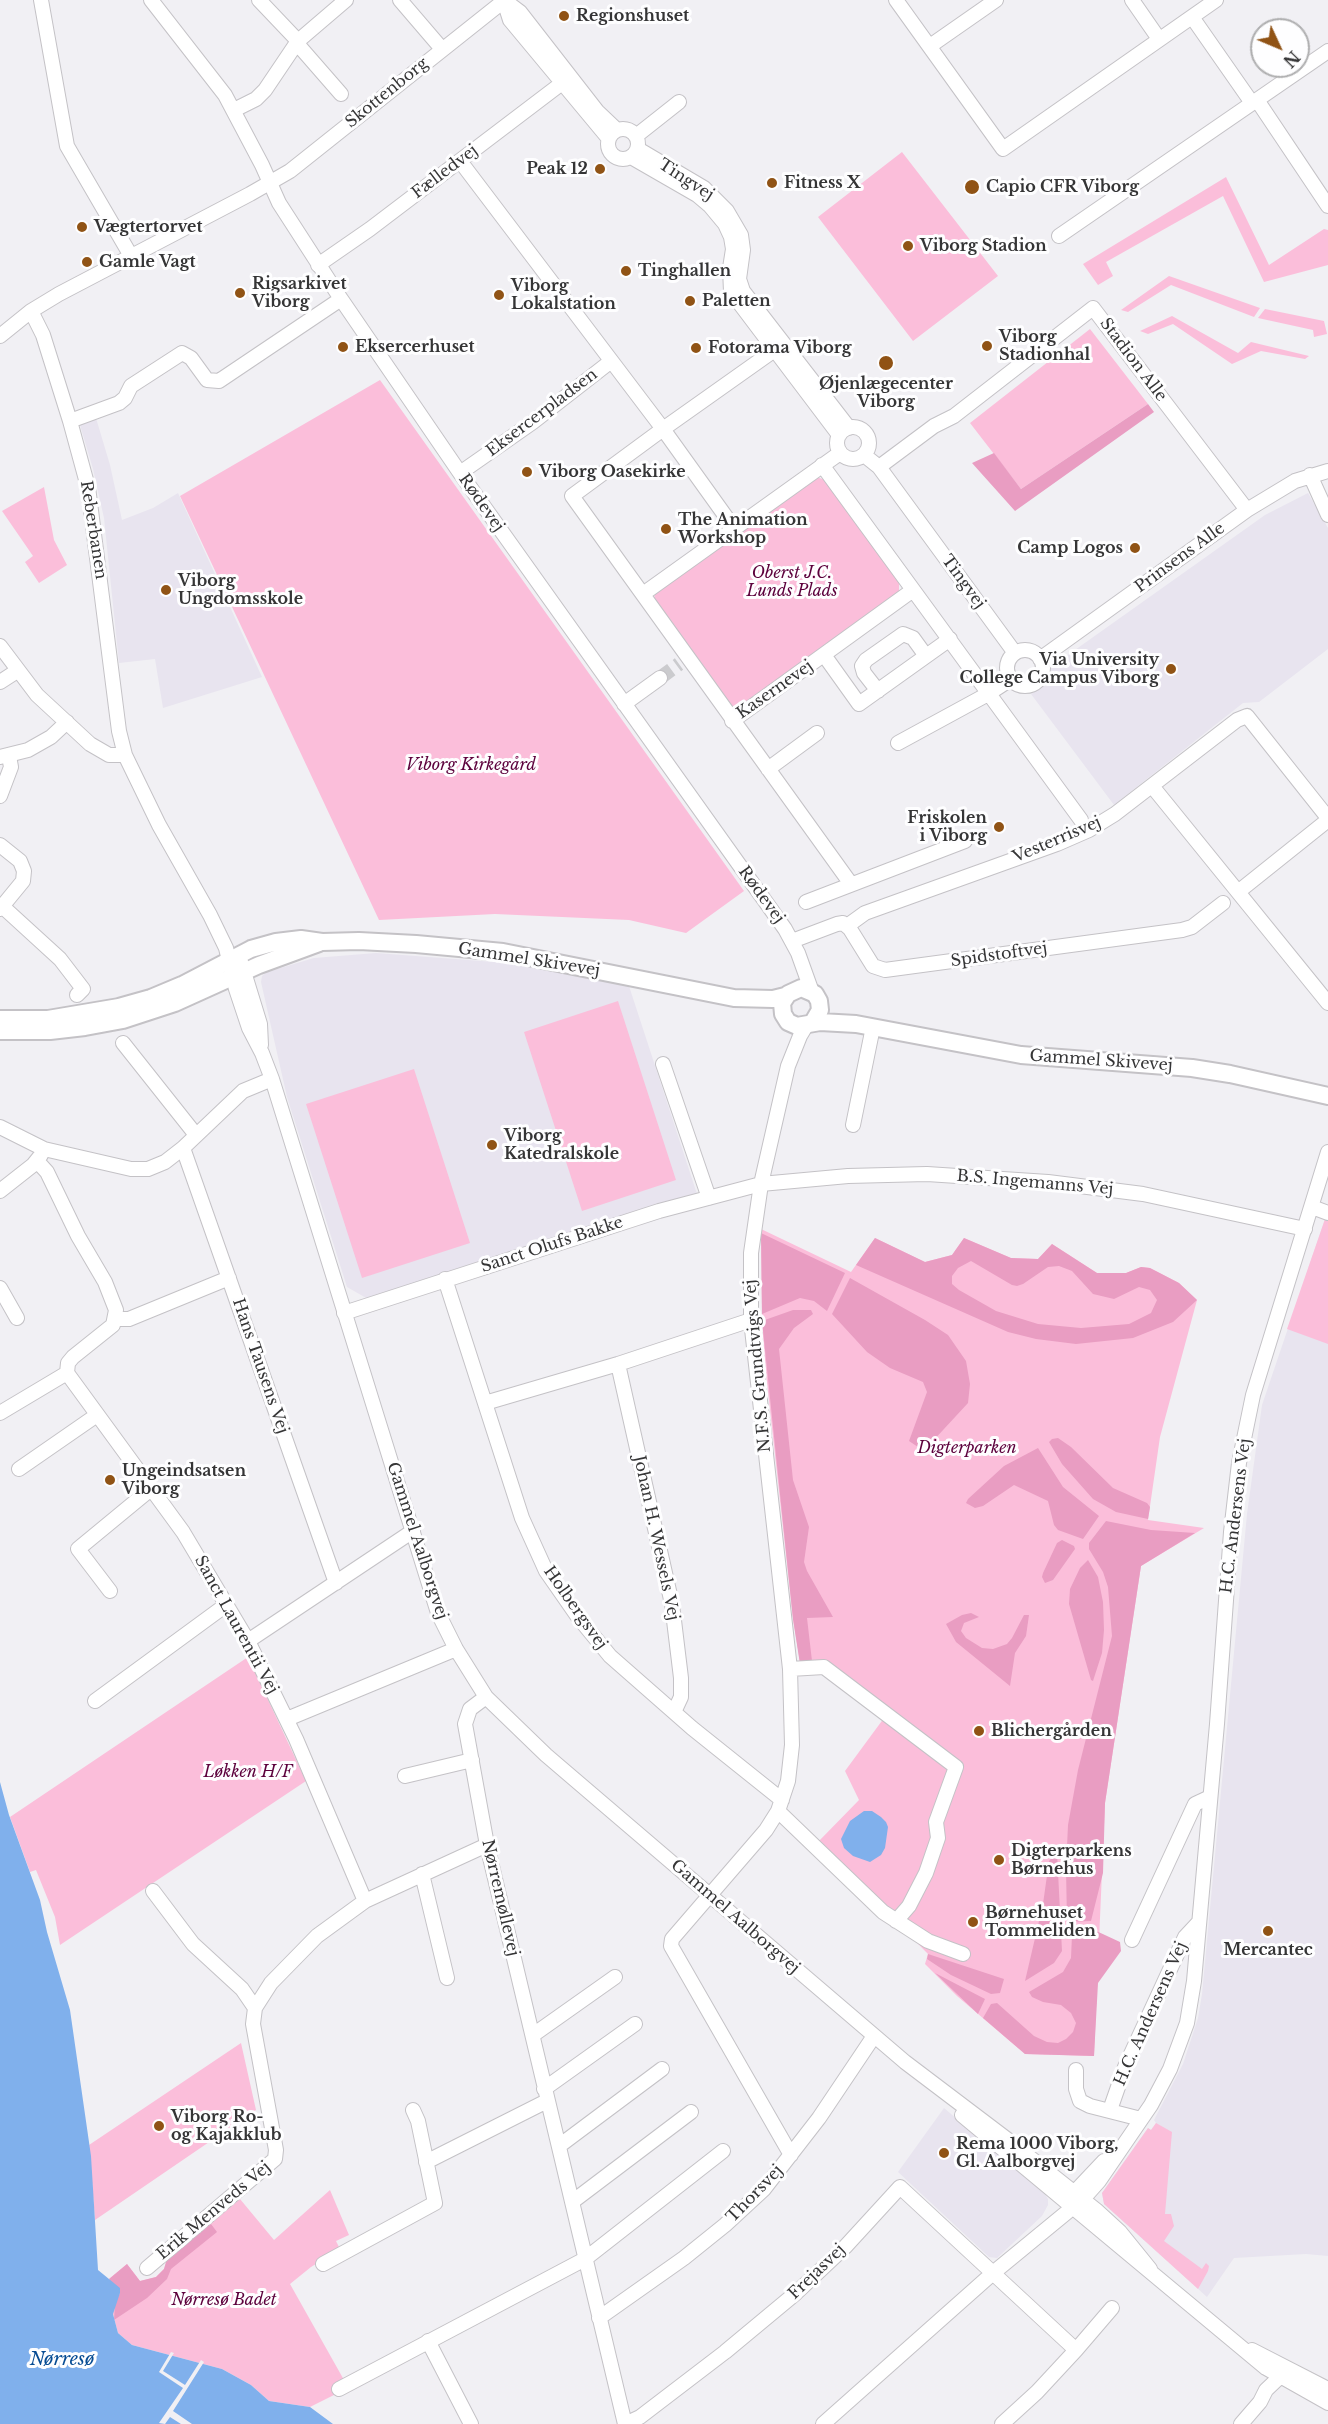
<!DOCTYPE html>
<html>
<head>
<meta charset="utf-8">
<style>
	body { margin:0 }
	#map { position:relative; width:1328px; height:2424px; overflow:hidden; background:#f1f0f4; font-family:"Libre Baskerville",serif }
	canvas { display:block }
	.north { position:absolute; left:1250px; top:18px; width:60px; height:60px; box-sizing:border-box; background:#fefeff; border:2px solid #aeaeaf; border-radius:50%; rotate:134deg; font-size:16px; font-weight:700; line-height:24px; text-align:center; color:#353536 }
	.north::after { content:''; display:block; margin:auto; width:21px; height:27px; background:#905315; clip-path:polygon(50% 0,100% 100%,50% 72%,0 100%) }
</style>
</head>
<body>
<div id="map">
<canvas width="1328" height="2424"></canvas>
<div class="north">N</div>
</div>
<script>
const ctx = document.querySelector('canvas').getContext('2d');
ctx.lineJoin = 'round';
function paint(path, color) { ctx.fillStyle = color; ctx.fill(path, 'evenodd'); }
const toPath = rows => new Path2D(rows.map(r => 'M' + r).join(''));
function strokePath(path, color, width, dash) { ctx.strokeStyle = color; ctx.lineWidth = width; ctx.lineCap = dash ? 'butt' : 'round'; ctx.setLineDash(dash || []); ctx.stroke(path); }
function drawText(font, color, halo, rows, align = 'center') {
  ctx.font = font + ' "Libre Baskerville",serif'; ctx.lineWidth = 6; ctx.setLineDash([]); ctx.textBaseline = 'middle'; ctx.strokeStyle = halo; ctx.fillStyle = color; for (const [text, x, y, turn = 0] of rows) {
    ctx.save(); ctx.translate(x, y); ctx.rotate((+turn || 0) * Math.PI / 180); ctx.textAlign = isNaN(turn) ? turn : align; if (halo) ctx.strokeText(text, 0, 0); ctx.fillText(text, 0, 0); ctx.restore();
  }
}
const built = toPath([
	[96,418,110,465,122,520,153,508,178,493,262,677,163,708,155,659,119,663,104,518,93,469,80,425],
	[1308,493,1328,528,1328,649,1259,702,1243,703,1114,805,1031,694,1047,683,1051,667,1265,515],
	[376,953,521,964,629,986,697,1194,368,1299,347,1287,287,1097,261,982,262,976,267,972,314,958],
	[1325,1219,1328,1220,1328,2256,1306,2254,1234,2258,1207,2297,1104,2204,1102,2193,1148,2128,1151,2130,1156,2123,1154,2120,1183,2064,1198,2018,1202,1994,1247,1514,1262,1405],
	[944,2108,1045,2194,1048,2199,1048,2205,1042,2216,997,2258,989,2257,898,2172]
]);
const green = toPath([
	[902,152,998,276,913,341,818,217],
	[1226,177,1269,265,1324,229,1328,230,1328,265,1264,282,1223,196,1106,262,1113,276,1098,285,1083,264],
	[1169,276,1260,308,1254,317,1171,285,1128,312,1121,310],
	[1265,309,1324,321,1327,334,1314,337,1313,330,1258,318],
	[1172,316,1238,353,1251,342,1309,356,1305,359,1261,351,1232,364,1173,324,1148,334,1140,331],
	[1090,329,1148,404,1021,489,970,423],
	[380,380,744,891,686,933,629,920,495,914,379,920,180,496],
	[816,477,826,480,899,582,899,593,743,707,732,707,654,601,655,591],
	[44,487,54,540,67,565,39,583,25,562,33,556,2,511],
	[618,1001,676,1180,582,1211,524,1032],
	[414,1069,470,1243,362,1278,306,1104],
	[1325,1219,1328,1220,1328,1344,1287,1329],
	[761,1229,851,1272,875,1238,925,1262,952,1255,964,1238,1011,1258,1038,1259,1052,1244,1097,1273,1126,1273,1141,1267,1150,1268,1179,1283,1197,1300,1160,1437,1148,1520,1204,1528,1141,1566,1105,1803,1094,2056,1025,2054,957,1996,925,1964,928,1954,818,1842,859,1800,845,1771,884,1718,826,1672,802,1674,793,1619,766,1373,762,1321],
	[248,1657,306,1781,60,1945,55,1917,36,1870,30,1872,10,1817],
	[241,2043,256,2110,95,2220,89,2145],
	[1156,2123,1172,2132,1165,2214,1171,2214,1174,2226,1164,2241,1202,2269,1206,2263,1209,2266,1208,2271,1198,2289,1104,2204,1102,2193,1148,2128,1151,2130],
	[330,2190,349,2235,336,2241,340,2249,311,2267,290,2284,344,2380,338,2393,310,2407,269,2401,251,2385,222,2369,132,2345,118,2333,113,2314,109,2279,127,2264,140,2281,156,2277,164,2269,167,2259,240,2199,274,2240]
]);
const forest = toPath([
	[1148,404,1154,412,1015,511,972,463,994,453,1021,489],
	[761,1233,845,1273,827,1311,814,1301,800,1298,762,1314],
	[875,1238,925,1262,952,1255,964,1238,1011,1258,1038,1259,1052,1244,1097,1273,1126,1273,1141,1267,1150,1268,1179,1283,1197,1300,1173,1322,1133,1338,1076,1344,1036,1339,1008,1332,856,1265],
	[971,1261,1012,1285,1017,1286,1023,1284,1048,1267,1059,1266,1072,1271,1093,1294,1114,1299,1139,1287,1150,1290,1157,1300,1151,1313,1129,1324,1081,1328,1038,1324,996,1311,959,1290,952,1284,952,1276,958,1268],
	[850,1278,925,1320,948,1335,966,1361,970,1384,968,1403,931,1443,921,1449,909,1441,927,1392,923,1382,890,1368,867,1352,832,1314],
	[793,1310,811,1310,813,1314,794,1328,779,1349,793,1480,809,1527,804,1562,807,1571,833,1617,807,1618,812,1661,800,1664,793,1619,762,1321],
	[1058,1438,1071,1447,1113,1488,1147,1503,1150,1507,1148,1519,1116,1512,1093,1499,1062,1464,1049,1442,1052,1439],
	[1038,1448,1063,1487,1099,1516,1083,1539,1058,1530,1054,1525,1048,1501,1014,1485,983,1506,975,1508,966,1503,968,1499,1004,1466],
	[1106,1521,1151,1530,1195,1533,1141,1566,1105,1803,1103,1873,1091,1921,1067,1922,1066,1868,1068,1825,1078,1770,1112,1636,1108,1587,1103,1572,1089,1549,1089,1543],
	[1062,1540,1074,1546,1075,1549,1053,1580,1045,1583,1042,1577,1043,1573,1057,1543],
	[1088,1560,1098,1577,1103,1602,1104,1630,1102,1653,1093,1681,1091,1680,1069,1604,1070,1589,1080,1568],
	[971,1613,979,1617,964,1623,961,1631,966,1638,982,1648,993,1649,1007,1644,1012,1638,1024,1615,1029,1615,1026,1636,1015,1653,1010,1686,956,1642,946,1624,962,1615],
	[1057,1852,1062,1951,1054,1963,1025,1981,1043,1904,1049,1861],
	[1092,1929,1120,1942,1121,1951,1098,1983,1094,2056,1025,2054,983,2018,991,2004,997,2003,1034,2036,1047,2042,1058,2043,1066,2039,1073,2032,1076,2023,1071,2013,1061,2005,1043,2002,1032,1997,1029,1992,1063,1972,1071,1958,1072,1935,1075,1931],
	[928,1954,1004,1979,1000,1993,991,1994,951,1975,927,1959],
	[935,1973,985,1999,978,2014],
	[211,2224,217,2232,171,2269,167,2279,147,2298,114,2320,115,2304,120,2293,109,2279,127,2264,140,2281,156,2277,164,2269,167,2259]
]);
const water = toPath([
	[0,1782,9,1815,40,1900,47,1932,70,2010,91,2156,98,2270,120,2288,120,2293,113,2314,118,2333,132,2345,222,2369,251,2385,269,2401,310,2407,333,2424,0,2424],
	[864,1811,872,1811,881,1817,886,1822,888,1827,885,1848,881,1855,870,1862,853,1856,844,1848,841,1839,850,1821]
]);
const pier = toPath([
	[171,2352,174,2353,163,2371,185,2385,201,2360,204,2362,173,2411,192,2424,181,2424,170,2417,165,2424,159,2423,183,2388,159,2372]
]);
const minorTunnel = toPath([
	[660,678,679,664]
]);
const minor = toPath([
	[41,0,67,146,131,256],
	[151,0,225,95,262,165,279,203,341,299,460,473,785,929,798,953,812,992],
	[259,0,298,41,300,47,341,94],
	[400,0,442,49],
	[504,0,520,12,597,111,617,130],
	[896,0,1003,149,1216,0],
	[1132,0,1159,39],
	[504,1,510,20,609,139],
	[1192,17,1252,103],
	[930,46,996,0],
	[1257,100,1328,206],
	[234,110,256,99,265,90,298,41,346,0],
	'608 144a15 15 0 1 1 30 0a15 15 0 1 1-30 0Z',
	[636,136,679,102],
	[638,149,704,188,727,211,741,235,743,250,739,279,743,291,849,428],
	[631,157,697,195,710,206,725,224,731,237,733,249,730,268,731,292,839,435],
	[460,161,663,429,783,344],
	[1059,236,1328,51],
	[318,265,370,229,570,77],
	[31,311,43,335,70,421,88,487,119,731,125,755,159,825,210,915,226,948,236,989,249,1028,262,1053,272,1079,438,1613,456,1649,486,1697,546,1755,905,2062,1008,2140,1096,2210,1120,2232,1150,2269],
	[0,336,31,311,59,294,250,194,290,171,505,0],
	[70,421,119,403,125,398,131,386,182,353,191,358,207,380,219,381,341,299],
	'837 443a16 16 0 1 1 32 0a16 16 0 1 1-32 0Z',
	[864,455,879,467,1015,653],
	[822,465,1081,820],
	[879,467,934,426,954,416,1093,308,1247,510],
	[460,473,533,422,610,362],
	[1310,475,1328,515],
	[734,528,663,429,572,496,851,884],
	[643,594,840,453],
	[0,646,37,695,90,744,109,755,125,755],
	'1007 668a18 18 0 1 1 36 0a18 18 0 1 1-36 0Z',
	[824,655,859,704,950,639],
	[1040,659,1247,510,1295,481,1328,471],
	[0,682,17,671],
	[878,691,864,673,862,666,866,660,903,634,913,638,926,656],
	[624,704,660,678],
	[732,721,913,590],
	[898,743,988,694,1011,679],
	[0,757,28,750,51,737,67,722],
	[768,769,817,733],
	[1152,786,1328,1003],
	[0,796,11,767,9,756],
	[0,845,20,861,24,871,23,881,0,909],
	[1238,892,1328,820],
	[806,902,965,841],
	[3,907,60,959,83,989,77,995],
	[847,926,865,913,1057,844,1089,830,1115,814,1237,720,1247,716,1328,818],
	[792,941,837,924,843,923,850,929,873,966,885,970,1182,930,1192,927,1223,903],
	[241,962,260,1024,261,1045],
	[123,1043,196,1135],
	[663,1064,709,1198],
	[853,1125,873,1027],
	[0,1127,44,1149,131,1169,148,1169,165,1162,183,1148,243,1091,272,1079],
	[183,1148,336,1583],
	[37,1161,47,1172,78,1236,105,1282,116,1310,113,1325,73,1357,68,1363,67,1373,183,1532,248,1641,296,1739,365,1901],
	[0,1191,33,1165,41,1155],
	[1312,1207,1328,1213],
	[445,1279,522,1518,546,1571,578,1617,610,1656,692,1728,782,1800],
	[0,1288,17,1318],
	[344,1313,659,1211,761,1184,848,1176,927,1174,1048,1182,1143,1194,1305,1229],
	[116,1319,129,1319,229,1278],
	[618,1364,672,1604,681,1678,681,1697,674,1712],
	[485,1403,618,1364,751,1320],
	[0,1413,67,1373],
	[19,1469,97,1415],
	[110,1591,78,1549,152,1488],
	[248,1641,413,1531],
	[790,1669,824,1667,956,1767,936,1822,938,1838,926,1873,909,1906,896,1921],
	[486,1697,470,1709,465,1724,487,1845,625,2424],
	[95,1701,226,1605],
	[287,1719,456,1649],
	[405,1776,472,1760],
	[778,1811,883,1912,928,1941,963,1954],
	[422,1874,447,1978],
	[153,1891,193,1944,242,1989,255,2008],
	[1132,1940,1195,1804,1210,1797],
	[533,2035,615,1977],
	[1076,2070,1076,2089,1080,2101,1090,2106,1141,2119],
	[544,2089,635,2024],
	[1110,2110,1125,2067,1185,1937,1199,1922],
	[962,2115,1266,2368,1328,2403],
	[559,2146,662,2069],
	[791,2155,671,1946,672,1939,766,1830,778,1811,788,1781,792,1745,790,1669,751,1320,751,1253,761,1184,788,1066,800,1036,806,1026],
	[426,2162,547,2101],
	[1070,2197,1104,2161],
	[572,2202,691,2112],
	[323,2264,435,2203,418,2121,413,2110],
	[147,2268,275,2159,276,2150,253,2024,255,2008,271,1983,317,1936,365,1901,487,1845],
	[599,2318,684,2258,725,2225,764,2189,819,2118,874,2036],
	[428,2341,471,2424],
	[1076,2350,1112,2308],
	[1252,2350,1328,2389],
	[339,2389,585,2259,723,2151],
	[625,2424,640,2417,725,2352,796,2293,845,2247,900,2187,1076,2350,1037,2392,1002,2424],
	[823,2424,993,2273,1083,2199,1099,2181,1151,2105,1170,2069,1187,2023,1194,1981,1217,1724,1231,1532,1239,1463,1253,1395,1328,1152],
	[1241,2424,1260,2402,1266,2390,1286,2371]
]);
const major = toPath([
	[0,1019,48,1019,119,1007,151,998,182,985,251,949,276,942,301,939,322,942,359,941,416,944,503,952,734,998,773,999,785,996],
	[813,1022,820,1010,819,1001,815,994,801,988,788,994,782,1003,783,1014,788,1022,797,1026,820,1022,856,1024,1021,1055,1192,1068,1230,1074,1328,1096],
	[0,1031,50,1031,85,1027,123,1020,175,1003,259,965,319,943]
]);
const markers = [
	[564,16,6,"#905315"],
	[600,169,6,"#905315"],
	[772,183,6,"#905315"],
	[972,187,8,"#905315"],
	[82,227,6,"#905315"],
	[908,246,6,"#905315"],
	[87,262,6,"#905315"],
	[626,271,6,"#905315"],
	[240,293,6,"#905315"],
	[499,295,6,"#905315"],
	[690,301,6,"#905315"],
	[987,346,6,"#905315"],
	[343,347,6,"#905315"],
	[696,348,6,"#905315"],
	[886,363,8,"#905315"],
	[527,472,6,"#905315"],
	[666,529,6,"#905315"],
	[1135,548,6,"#905315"],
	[166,590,6,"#905315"],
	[1171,669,6,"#905315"],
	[999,827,6,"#905315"],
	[492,1145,6,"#905315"],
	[110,1480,6,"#905315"],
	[979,1731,6,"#905315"],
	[999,1860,6,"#905315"],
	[973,1922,6,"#905315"],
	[1268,1931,6,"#905315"],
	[159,2126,6,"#905315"],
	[944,2153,6,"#905315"]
];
const poiNames = [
	["Regionshuset",576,16],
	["Peak 12",588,169,"right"],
	["Fitness X",784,183],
	["Capio CFR Viborg",986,187],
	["Vægtertorvet",94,227],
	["Viborg Stadion",920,246],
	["Gamle Vagt",99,262],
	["Tinghallen",638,271],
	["Rigsarkivet",252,284],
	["Viborg",252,302],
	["Viborg",511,286],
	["Lokalstation",511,304],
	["Paletten",702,301],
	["Viborg",999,337],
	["Stadionhal",999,355],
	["Eksercerhuset",355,347],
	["Fotorama Viborg",708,348],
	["Øjenlægecenter",886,384,"center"],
	["Viborg",886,402,"center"],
	["Viborg Oasekirke",539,472],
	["The Animation",678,520],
	["Workshop",678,538],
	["Camp Logos",1123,548,"right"],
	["Viborg",178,581],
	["Ungdomsskole",178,599],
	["Via University",1159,660,"right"],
	["College Campus Viborg",1159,678,"right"],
	["Friskolen",987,818,"right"],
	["i Viborg",987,836,"right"],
	["Viborg",504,1136],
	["Katedralskole",504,1154],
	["Ungeindsatsen",122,1471],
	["Viborg",122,1489],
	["Blichergården",991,1731],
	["Digterparkens",1011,1851],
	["Børnehus",1011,1869],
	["Børnehuset",985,1913],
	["Tommeliden",985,1931],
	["Mercantec",1268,1950,"center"],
	["Viborg Ro-",171,2117],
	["og Kajakklub",171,2135],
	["Rema 1000 Viborg,",956,2144],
	["Gl. Aalborgvej",956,2162]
];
const streetNames = [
	["Skottenborg",387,93,-39],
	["Fælledvej",445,172,-37],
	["Tingvej",686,180,33],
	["Stadion Alle",1133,360,53],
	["Eksercerpladsen",542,413,-37],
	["Rødevej",481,503,55],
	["Reberbanen",93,530,81],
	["Prinsens Alle",1180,558,-36],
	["Tingvej",963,582,54],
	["Kasernevej",775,690,-35],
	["Vesterrisvej",1057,840,-23],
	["Rødevej",761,895,54],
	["Spidstoftvej",999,955,-8],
	["Gammel Skivevej",529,960,9],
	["Gammel Skivevej",1101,1061,4],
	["B.S. Ingemanns Vej",1035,1183,5],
	["Sanct Olufs Bakke",552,1245,-18],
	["Hans Tausens Vej",260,1366,71],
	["N.F.S. Grundtvigs Vej",758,1366,-95],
	["H.C. Andersens Vej",1236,1516,-83],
	["Johan H. Wessels Vej",656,1538,78],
	["Gammel Aalborgvej",417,1541,72],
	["Holbergsvej",575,1608,55],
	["Sanct Laurentii Vej",236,1625,61],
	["Nørremøllevej",500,1898,77],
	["Gammel Aalborgvej",735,1917,41],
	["H.C. Andersens Vej",1151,2014,-66],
	["Thorsvej",755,2194,-46],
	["Erik Menveds Vej",214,2211,-40],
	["Frejasvej",817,2272,-44]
];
const parkNames = [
	["Oberst J.C.",792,573],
	["Lunds Plads",792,591],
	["Viborg Kirkegård",471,765],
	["Digterparken",967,1448],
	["Løkken H/F",248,1772],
	["Nørresø Badet",224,2300]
];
const waterNames = [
	["Nørresø",62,2360]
];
paint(built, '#e8e4ef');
paint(green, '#fbbeda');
paint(forest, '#e99dc2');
paint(water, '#80b0ec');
paint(pier, '#f1f0f4');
strokePath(minorTunnel, '#cbcbce', 14, [14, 7]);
strokePath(minor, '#c4c2c6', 16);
strokePath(major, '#c4c2c6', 20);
strokePath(minor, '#fff', 14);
strokePath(major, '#fff', 16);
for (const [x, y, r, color] of markers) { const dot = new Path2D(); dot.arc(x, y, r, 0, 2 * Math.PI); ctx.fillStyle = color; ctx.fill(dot); strokePath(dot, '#fefeff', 2); }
drawText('bold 16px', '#353536', '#fefeff', poiNames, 'left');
drawText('16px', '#353536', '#fefeff', streetNames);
drawText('italic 16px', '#5c003c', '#fefeff', parkNames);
drawText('italic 18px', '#074c93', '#fefeff', waterNames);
</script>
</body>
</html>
